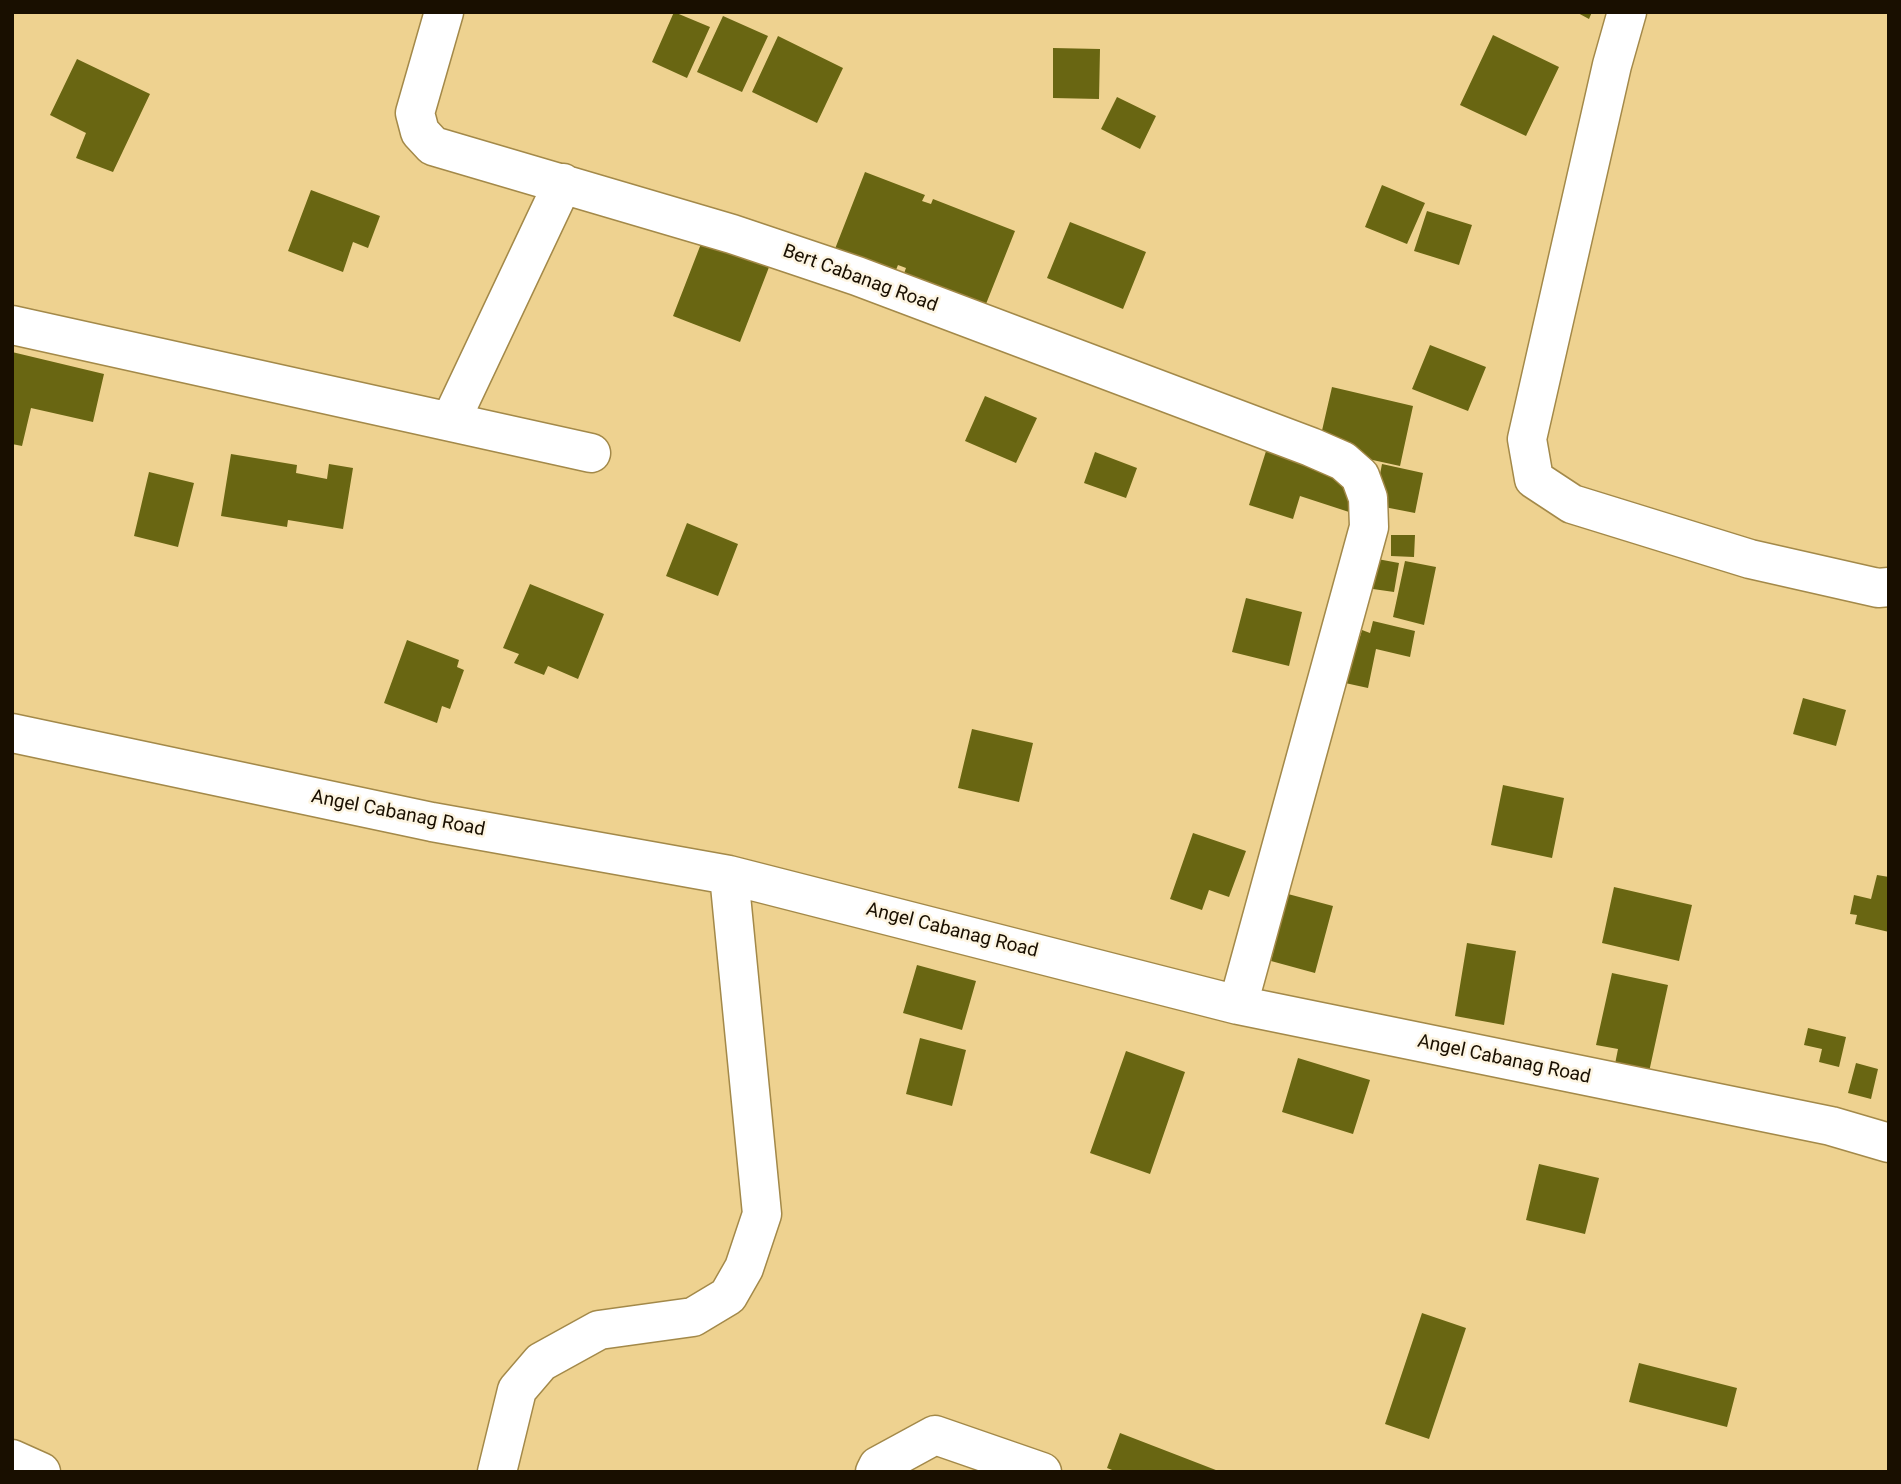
<!DOCTYPE html>
<html>
<head>
<meta charset="utf-8">
<style>
	body { margin:0 }
	#map { position:relative; width:1901px; height:1484px; overflow:hidden; background:#eed290; font-family:Roboto,sans-serif }
	canvas { display:block }
	.frame { position:absolute; inset:0; border:14px solid #190f00; pointer-events:none }
</style>
</head>
<body>
<div id="map">
<canvas width="1901" height="1484"></canvas>
<div class="frame"></div>
</div>
<script>
const ctx = document.querySelector('canvas').getContext('2d');
ctx.lineJoin = 'round';
function paint(path, color) { ctx.fillStyle = color; ctx.fill(path, 'evenodd'); }
const toPath = rows => new Path2D(rows.map(r => 'M' + r).join(''));
function strokePath(path, color, width, dash) { ctx.strokeStyle = color; ctx.lineWidth = width; ctx.lineCap = dash ? 'butt' : 'round'; ctx.setLineDash(dash || []); ctx.stroke(path); }
function drawText(font, color, halo, rows, align = 'center') {
  ctx.font = font + ' Roboto,sans-serif'; ctx.lineWidth = 5; ctx.setLineDash([]); ctx.textBaseline = 'middle'; ctx.strokeStyle = halo; ctx.fillStyle = color; for (const [text, x, y, turn = 0] of rows) {
    ctx.save(); ctx.translate(x, y); ctx.rotate((+turn || 0) * Math.PI / 180); ctx.textAlign = isNaN(turn) ? turn : align; if (halo) ctx.strokeText(text, 0, 0); ctx.fillText(text, 0, 0); ctx.restore();
  }
}
const building = toPath([
	[674,12,710,27,687,78,652,62],
	[1576,12,1592,12,1589,19],
	[723,16,768,36,742,92,697,72],
	[1493,35,1559,67,1526,136,1460,105],
	[778,36,843,68,817,123,752,92],
	[1053,48,1100,49,1099,99,1053,98],
	[77,59,150,94,113,172,76,158,86,133,50,115],
	[1117,97,1156,116,1140,149,1101,129],
	[865,172,925,195,922,201,931,204,933,199,1015,231,982,314,901,282,906,268,898,265,893,277,833,254],
	[1382,185,1425,203,1407,244,1365,227],
	[311,190,380,216,368,248,353,242,343,272,288,251],
	[1427,211,1472,225,1459,265,1414,251],
	[1070,222,1146,252,1123,309,1047,278],
	[704,236,771,262,740,342,673,316],
	[1430,345,1486,367,1468,411,1412,389],
	[12,352,104,374,93,422,31,408,22,446,12,444],
	[1332,387,1413,406,1400,466,1318,448],
	[985,396,1037,418,1016,463,965,441],
	[1267,448,1358,481,1349,512,1300,496,1293,519,1249,505],
	[1095,452,1137,468,1126,498,1084,483],
	[231,454,297,465,296,473,327,479,329,464,353,468,343,529,288,520,287,527,221,516],
	[1382,464,1423,473,1415,513,1374,505],
	[149,472,194,483,178,547,134,536],
	[687,523,738,544,718,596,666,576],
	[1391,535,1415,535,1414,557,1391,556],
	[1372,558,1399,563,1394,592,1366,588],
	[1405,561,1436,567,1424,625,1393,617],
	[530,584,604,614,578,679,548,666,544,675,514,663,519,654,503,648],
	[1246,598,1302,612,1289,666,1232,652],
	[1373,621,1415,631,1410,657,1376,649,1368,688,1336,681,1344,640,1358,643,1362,630,1370,633],
	[407,640,459,660,457,667,464,670,450,709,442,706,437,723,384,703],
	[1803,698,1846,710,1836,746,1793,734],
	[972,729,1033,743,1019,802,958,788],
	[1503,785,1564,798,1552,858,1491,845],
	[1193,833,1246,851,1229,897,1209,890,1202,910,1170,899],
	[1877,875,1889,877,1889,932,1855,924,1857,915,1850,914,1854,895,1871,899],
	[1614,887,1692,905,1679,961,1602,943],
	[1288,894,1333,906,1315,973,1271,961],
	[1467,943,1516,951,1504,1025,1455,1016],
	[917,965,976,981,962,1030,903,1013],
	[1612,973,1668,985,1649,1072,1615,1064,1618,1049,1596,1045],
	[1808,1028,1846,1037,1839,1067,1819,1062,1822,1049,1804,1045],
	[920,1038,966,1050,952,1106,906,1094],
	[1126,1051,1185,1072,1150,1174,1090,1153],
	[1298,1058,1370,1080,1353,1134,1282,1112],
	[1856,1063,1878,1069,1871,1099,1848,1093],
	[1539,1164,1599,1178,1585,1234,1526,1220],
	[1422,1313,1466,1328,1429,1439,1385,1424],
	[1639,1363,1737,1388,1727,1427,1629,1402],
	[1120,1433,1221,1472,1117,1472,1107,1468]
]);
const minor = toPath([
	[444,12,415,113,420,132,433,146,732,234,857,276,1311,447,1343,461,1360,476,1368,498,1369,527,1238,1005],
	[1627,12,1612,65,1527,439,1534,479,1572,504,1750,559,1878,588,1889,587],
	[12,325,591,453],
	[451,420,563,183],
	[12,733,432,822,729,875,1238,1005,1831,1126,1889,1143],
	[12,1459,41,1472],
	[497,1472,517,1390,541,1362,599,1330,693,1317,728,1296,744,1268,762,1214,729,875],
	[875,1472,878,1466,935,1435,1042,1472]
]);
const streetNames = [
	["Bert Cabanag Road",860,279,20],
	["Angel Cabanag Road",398,814,11],
	["Angel Cabanag Road",952,931,14],
	["Angel Cabanag Road",1504,1060,12]
];
paint(building, '#696612');
strokePath(minor, '#a38949', 41);
strokePath(minor, '#fff', 38);
drawText('19px', '#190f00', '#fdf5e2', streetNames);
</script>
</body>
</html>
